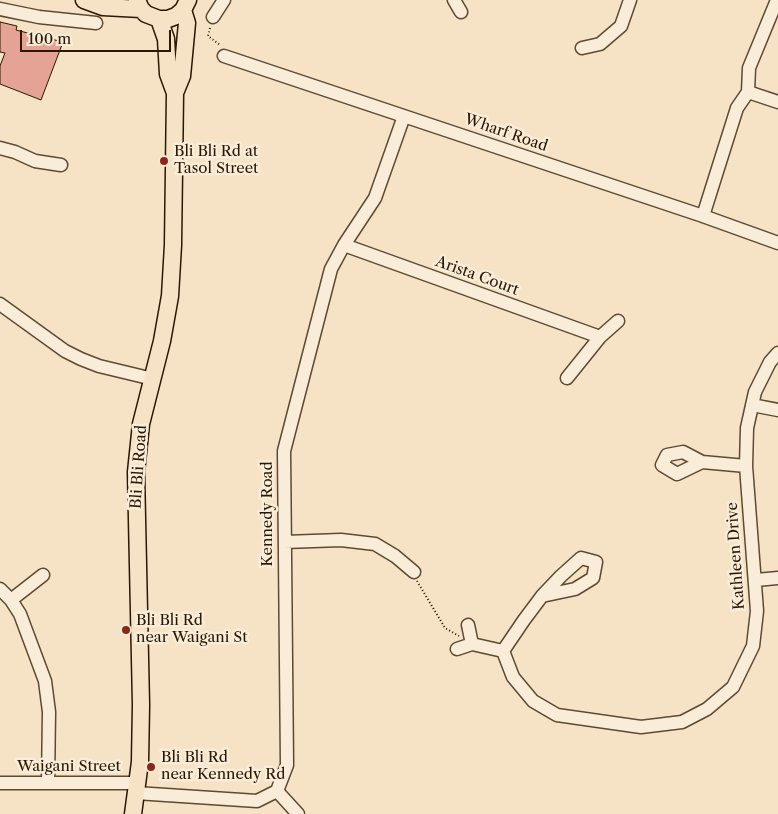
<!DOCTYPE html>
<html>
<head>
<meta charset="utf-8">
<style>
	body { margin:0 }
	#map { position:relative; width:778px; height:814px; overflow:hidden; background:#f6e2c5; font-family:"Libre Caslon Text",serif }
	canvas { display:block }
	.scale { position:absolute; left:20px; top:30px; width:151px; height:22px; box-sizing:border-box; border:2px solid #2a1800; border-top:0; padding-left:6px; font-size:15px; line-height:18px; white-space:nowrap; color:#2a1800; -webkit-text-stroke:4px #f9ecd9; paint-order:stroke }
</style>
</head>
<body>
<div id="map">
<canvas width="778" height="814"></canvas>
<div class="scale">100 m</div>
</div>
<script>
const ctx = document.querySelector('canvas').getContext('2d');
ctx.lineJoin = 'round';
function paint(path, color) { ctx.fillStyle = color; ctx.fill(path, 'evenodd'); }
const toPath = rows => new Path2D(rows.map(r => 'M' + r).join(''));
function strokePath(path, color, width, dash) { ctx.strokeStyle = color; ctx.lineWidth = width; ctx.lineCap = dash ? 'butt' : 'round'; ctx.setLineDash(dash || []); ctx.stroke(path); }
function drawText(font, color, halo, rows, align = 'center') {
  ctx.font = font + ' "Libre Caslon Text",serif'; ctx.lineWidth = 5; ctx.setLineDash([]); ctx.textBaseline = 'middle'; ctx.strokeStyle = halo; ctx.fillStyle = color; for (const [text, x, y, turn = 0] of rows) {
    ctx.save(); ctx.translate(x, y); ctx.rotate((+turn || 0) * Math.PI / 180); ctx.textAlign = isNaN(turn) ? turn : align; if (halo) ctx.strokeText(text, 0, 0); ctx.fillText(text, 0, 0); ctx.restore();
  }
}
const building = toPath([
	[0,22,17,26,16,30,63,42,41,100,0,84,0,66,5,53,0,52,0,22]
]);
const path = toPath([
	[210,28,208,36,220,45],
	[417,581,445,628,459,636]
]);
const minor = toPath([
	[454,0,461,12],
	[0,9,39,17,96,23],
	[213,17,224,0],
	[582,48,600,44,621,26,630,0],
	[224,56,703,216,778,243],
	[748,92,778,102],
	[0,148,15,152,35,161,61,165],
	[703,216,737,108,748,92,749,68,777,0],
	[344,245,600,337,567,378],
	[0,304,65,351,81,359,99,366,153,379],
	[600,337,618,321],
	[752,405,778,410],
	[702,462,683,452,667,455,662,465,677,474,702,462,746,466],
	[285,542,341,540,375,544,395,556,414,572],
	[756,580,778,578],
	[0,589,11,600,20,614,45,681,49,712,48,783],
	[542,596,575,589,593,578,596,562,581,558,561,576,542,596,524,620,503,651,513,677,533,701,557,715,641,727,682,722,707,709,733,687,753,646,757,611,746,466,747,428,755,392,770,362,778,353],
	[11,600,43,575],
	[468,625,472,644],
	[457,649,472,644,503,651],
	[0,783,137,783],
	[277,791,298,814],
	[136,793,257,801,277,791,287,765,284,451,331,269,344,245,375,198,404,116]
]);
const major = toPath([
	[84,0,103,7,141,9],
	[137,0,141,9,146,14,159,19,168,19,176,16,183,10,188,0],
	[159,19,166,39,168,74,175,93],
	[133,814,140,762,141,705,136,472,141,424,162,341,170,296,173,245,175,93,182,76,187,23,183,10]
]);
const markers = [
	[164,161,5,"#8f2418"],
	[126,630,5,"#8f2418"],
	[151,767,5,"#8f2418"]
];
const streetNames = [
	["Wharf Road",506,133,19],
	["Arista Court",477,276,20],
	["Bli Bli Road",139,467,-86],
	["Kennedy Road",268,514,-90],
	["Kathleen Drive",736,556,-94],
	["Waigani Street",69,767]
];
const poiNames = [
	["Bli Bli Rd at",174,152],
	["Tasol Street",174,169],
	["Bli Bli Rd",136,621],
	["near Waigani St",136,638],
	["Bli Bli Rd",161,758],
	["near Kennedy Rd",161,775]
];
paint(building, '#e5a395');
strokePath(building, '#2a1800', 1);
strokePath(minor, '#5d4a31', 15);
strokePath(major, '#2a1800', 19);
strokePath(path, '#2a1800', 2, [1, 2.5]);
strokePath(minor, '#f9ecd9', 12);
strokePath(major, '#f6e2c5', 16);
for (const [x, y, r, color] of markers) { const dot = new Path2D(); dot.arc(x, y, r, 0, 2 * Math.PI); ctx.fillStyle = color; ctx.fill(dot); strokePath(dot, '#f9ecd9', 2); }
drawText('15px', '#2a1800', '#f9ecd9', streetNames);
drawText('15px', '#2a1800', '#f9ecd9', poiNames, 'left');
</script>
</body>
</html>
